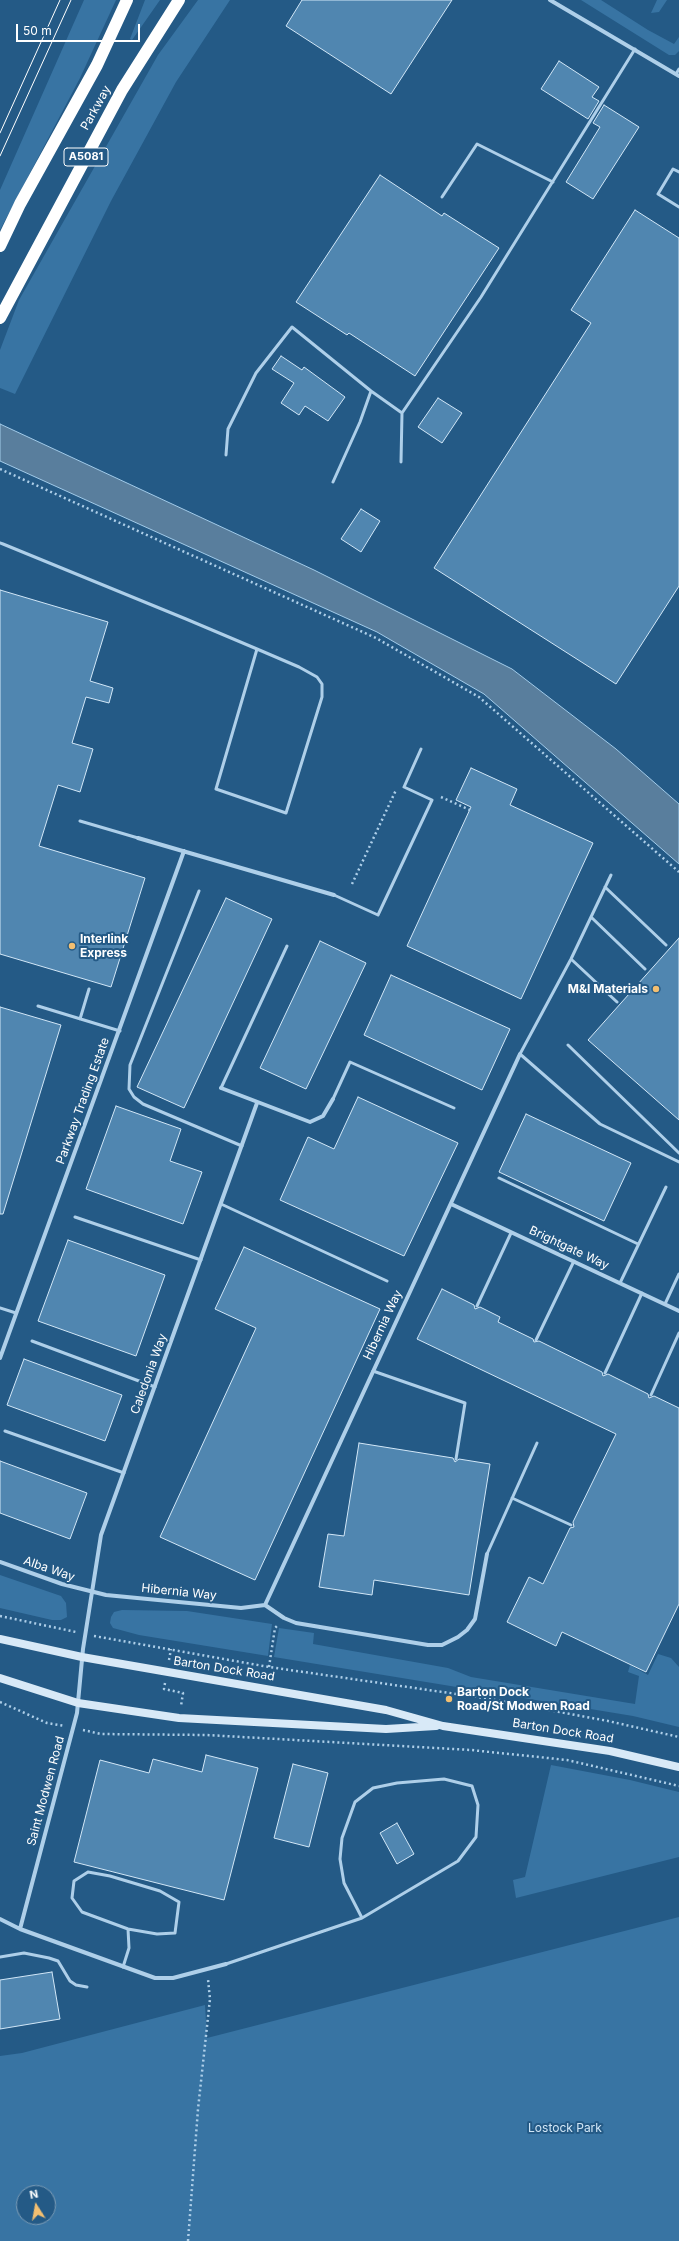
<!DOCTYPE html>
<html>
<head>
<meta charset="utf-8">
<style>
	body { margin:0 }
	#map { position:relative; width:679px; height:2241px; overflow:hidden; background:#245a86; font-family:Inter,sans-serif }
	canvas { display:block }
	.north { position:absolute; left:16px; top:2185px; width:40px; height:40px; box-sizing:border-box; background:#245a86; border:1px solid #7c9cb6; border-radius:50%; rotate:349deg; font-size:11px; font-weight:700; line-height:16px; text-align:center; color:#fff }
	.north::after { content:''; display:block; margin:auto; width:14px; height:18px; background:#f3bf71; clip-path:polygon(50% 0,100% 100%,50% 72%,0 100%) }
	.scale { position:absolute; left:16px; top:24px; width:124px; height:18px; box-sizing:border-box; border:2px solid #fff; border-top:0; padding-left:5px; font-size:12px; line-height:14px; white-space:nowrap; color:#fff; -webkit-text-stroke:3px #245a86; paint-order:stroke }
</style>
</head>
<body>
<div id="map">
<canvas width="679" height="2241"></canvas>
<div class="north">N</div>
<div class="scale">50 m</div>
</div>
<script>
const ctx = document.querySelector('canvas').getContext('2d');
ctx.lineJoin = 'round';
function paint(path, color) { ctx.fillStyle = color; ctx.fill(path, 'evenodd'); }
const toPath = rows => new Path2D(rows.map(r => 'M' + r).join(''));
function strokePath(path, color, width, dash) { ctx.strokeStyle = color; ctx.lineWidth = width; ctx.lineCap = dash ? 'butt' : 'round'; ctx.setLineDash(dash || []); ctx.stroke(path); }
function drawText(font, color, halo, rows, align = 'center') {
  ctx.font = font + ' Inter,sans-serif'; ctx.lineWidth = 4; ctx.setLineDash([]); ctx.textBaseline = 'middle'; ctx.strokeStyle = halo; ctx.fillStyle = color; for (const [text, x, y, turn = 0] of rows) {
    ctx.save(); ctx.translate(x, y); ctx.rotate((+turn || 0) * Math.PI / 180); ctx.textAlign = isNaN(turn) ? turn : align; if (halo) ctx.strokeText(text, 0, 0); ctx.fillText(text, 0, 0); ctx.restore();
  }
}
const green = toPath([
	[84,0,116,0,80,78,0,230,0,190],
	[145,0,160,0,132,40,130,39],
	[198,0,230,0,176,82,111,201,15,394,0,388,0,350,19,300,158,55],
	[581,0,601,0,648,30,674,44,679,37,679,51,675,55,669,55],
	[657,0,667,0,659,12,651,13],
	[0,1575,61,1596,66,1603,67,1617,61,1620,52,1620,0,1608],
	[122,1610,187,1611,272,1624,268,1656,139,1635,113,1628,110,1623,111,1617,114,1612],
	[279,1628,314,1633,313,1644,448,1668,471,1677,635,1704,639,1676,628,1672,630,1665,648,1675,658,1654,671,1658,679,1667,679,1727,633,1716,274,1657],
	[551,1765,630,1780,679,1792,679,1857,516,1898,513,1880,525,1877],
	[679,1917,679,2241,0,2241,0,2056,22,2053,205,2005,207,2038],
	[24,2193,48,2193,48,2217,24,2217]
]);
const water = toPath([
	[0,424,314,570,512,669,616,749,679,804,679,864,484,694,377,632,0,461,0,424]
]);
const building = toPath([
	[302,0,452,0,391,94,286,26,302,0],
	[559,61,599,87,592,97,599,101,588,119,541,89,559,61],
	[604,105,639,127,593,199,566,182,600,127,593,123,604,105],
	[380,175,442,216,444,213,499,248,415,376,349,333,347,335,296,302,380,175],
	[635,210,679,238,679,586,616,684,434,568,591,323,571,310,635,210],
	[281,356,302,370,304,367,345,397,328,421,305,406,299,415,281,403,294,383,272,369,281,356],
	[438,398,462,413,442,443,418,427,438,398],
	[361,509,380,521,361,552,341,539,361,509],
	[0,590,108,622,90,681,113,688,109,703,86,697,72,743,93,749,80,792,58,785,39,846,145,878,111,987,0,954,0,590],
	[471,768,517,789,510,805,593,843,521,999,407,946,471,807,456,800,471,768],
	[226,898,272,919,184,1108,137,1087,226,898],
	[679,938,679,1120,588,1040,679,938],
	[320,941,366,963,306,1089,260,1068,320,941],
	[391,975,510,1029,482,1090,364,1035,391,975],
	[0,1007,61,1025,3,1214,0,1214,0,1007],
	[358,1097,458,1143,404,1256,280,1200,308,1137,334,1149,358,1097],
	[116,1106,181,1129,170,1161,202,1172,183,1224,86,1189,116,1106],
	[526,1114,631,1163,604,1221,499,1172,526,1114],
	[68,1240,165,1275,136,1356,38,1321,68,1240],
	[244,1247,380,1309,255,1580,160,1537,256,1328,215,1309,244,1247],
	[442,1289,474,1305,475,1309,480,1307,500,1317,498,1322,533,1339,534,1342,539,1341,602,1372,603,1376,608,1374,648,1394,649,1398,654,1396,679,1408,679,1604,646,1672,562,1632,556,1646,507,1622,529,1577,543,1584,570,1528,574,1527,573,1522,616,1434,417,1339,442,1289],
	[24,1359,122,1395,105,1441,7,1405,24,1359],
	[359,1443,453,1458,455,1462,459,1459,490,1464,469,1595,374,1580,372,1595,319,1587,328,1534,344,1536,359,1443],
	[0,1461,87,1493,70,1539,0,1513,0,1461],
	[206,1755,258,1768,224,1900,74,1862,100,1760,149,1773,153,1759,202,1772,206,1755],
	[293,1764,328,1773,309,1847,274,1838,293,1764],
	[397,1823,414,1854,397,1864,380,1833,397,1823],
	[52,1972,60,2019,0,2029,0,1980,52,1972]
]);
const path = toPath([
	[0,469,376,638,479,697,679,872],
	[441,797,470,810],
	[352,884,396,790],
	[0,1616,76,1632],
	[94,1636,269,1667,484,1698,608,1721,679,1737],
	[169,1660,171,1649],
	[269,1667,275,1628,277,1626],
	[165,1683,164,1689,183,1693,181,1706],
	[0,1702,47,1723,65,1726],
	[83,1730,101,1734,207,1735,471,1750,567,1760,679,1786],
	[188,2241,198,2109,210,1999,208,1979]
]);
const lane = toPath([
	[676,74,679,69],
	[679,172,673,169,658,194,679,207],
	[442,197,477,144,553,182],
	[226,455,228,429,256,373,292,327,371,391,402,413,481,297,635,49],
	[401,462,402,413],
	[333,482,360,422,371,391],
	[0,543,3,544,186,619,257,649,299,667,317,677,322,684,322,697,286,813,216,789,257,649],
	[80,821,138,838],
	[611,875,571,959,520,1054,600,1124,679,1162],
	[605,887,666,945],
	[199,891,130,1065,129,1089,134,1097,143,1104,242,1146],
	[334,895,378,915,432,800,404,787,421,749],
	[591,917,645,969],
	[571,959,617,1002],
	[38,1006,120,1031],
	[80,1019,89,989],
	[568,1045,679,1153],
	[221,1088,287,946],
	[333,1099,350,1062,454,1108],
	[499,1178,638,1244],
	[221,1204,387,1281],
	[75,1217,201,1260],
	[620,1283,666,1187],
	[665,1304,679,1274],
	[477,1306,511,1233],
	[0,1308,16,1313],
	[536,1340,574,1261],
	[32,1341,155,1387],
	[373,1371,465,1403,456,1459],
	[605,1373,642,1293],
	[651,1395,679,1333],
	[5,1431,124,1473],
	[512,1498,571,1525],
	[487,1554,537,1443],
	[88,1872,110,1876,160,1891,179,1902,175,1933,157,1934,128,1929,82,1912,72,1898,74,1881,88,1872],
	[0,1957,24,1953,49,1958,58,1961,70,1981,76,1985,87,1987],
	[226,1964,362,1918,458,1861,476,1837,478,1805,472,1786,444,1779,397,1783,373,1788,355,1802,342,1838,340,1859,344,1883,362,1918],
	[123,1967,129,1948,128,1929]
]);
const street = toPath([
	[550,0,679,76],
	[138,838,334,895],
	[221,1088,310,1122,323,1116,333,1099],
	[451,1204,679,1311],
	[0,1358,184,851],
	[0,1562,62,1584,106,1595,241,1608,265,1605,284,1618,296,1623,428,1645,442,1645,458,1637,467,1630,475,1619,487,1554],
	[265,1605,520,1054],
	[0,1919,20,1929,155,1978,173,1978,226,1964],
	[20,1929,77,1713,83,1649,101,1535,257,1103]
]);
const secondary = toPath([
	[0,1639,82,1657,386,1710,443,1726,610,1751,679,1767],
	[0,1678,78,1703,179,1718,386,1729,436,1726]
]);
const highway = toPath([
	[0,246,20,204,97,65,127,0],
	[0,318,122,90,179,0]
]);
const tram = toPath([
	[0,133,60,0],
	[0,156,71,0]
]);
const markers = [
	[72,946,4,"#f3bf71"],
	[656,989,4,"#f3bf71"],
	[449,1699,4,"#f3bf71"]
];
const shields = [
	[86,157,44]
];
const shieldNames = [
	["A5081",86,157]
];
const streetNames = [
	["Parkway",96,108,-61],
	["Parkway Trading Estate",83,1101,-70],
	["Brightgate Way",569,1248,25],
	["Hibernia Way",383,1325,-65],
	["Caledonia Way",149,1374,-70],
	["Alba Way",49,1569,19],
	["Hibernia Way",179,1592,6],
	["Barton Dock Road",224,1669,9],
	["Barton Dock Road",563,1731,9],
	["Saint Modwen Road",46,1791,-75]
];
const poiNames = [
	["Interlink",80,939],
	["Express",80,953],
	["M&I Materials",648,989,"right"],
	["Barton Dock",457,1692],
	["Road/St Modwen Road",457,1706]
];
const parkNames = [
	["Lostock Park",565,2128]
];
paint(green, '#3874a3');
paint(water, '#597e9d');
strokePath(water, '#a2cbe9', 1);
paint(building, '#5086b0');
strokePath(building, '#d2e7f7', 1);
strokePath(path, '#aecfe9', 2.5, [2, 3]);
strokePath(lane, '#aecfe9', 3);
strokePath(street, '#aecfe9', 4);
strokePath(secondary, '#d8e9f7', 8);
strokePath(highway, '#fff', 12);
strokePath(tram, '#fff', 1);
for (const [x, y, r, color] of markers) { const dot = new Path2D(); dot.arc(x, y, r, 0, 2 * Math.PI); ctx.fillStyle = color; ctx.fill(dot); strokePath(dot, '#245a86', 1.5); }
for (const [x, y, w] of shields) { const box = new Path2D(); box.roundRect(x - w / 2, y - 9, w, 18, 3); ctx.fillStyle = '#245a86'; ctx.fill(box); strokePath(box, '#fff', 1); }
drawText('bold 11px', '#fff', null, shieldNames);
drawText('12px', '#fff', '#245a86', streetNames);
drawText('bold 12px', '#fff', '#245a86', poiNames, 'left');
drawText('12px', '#d2e7f7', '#245a86', parkNames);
</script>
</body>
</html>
